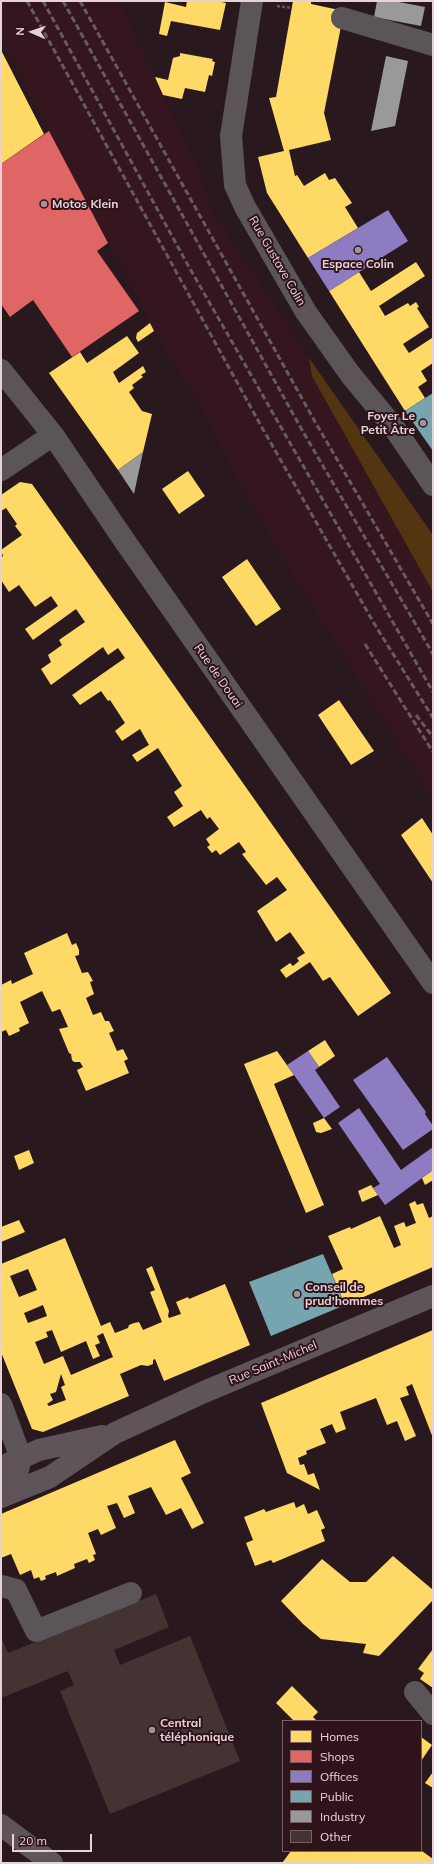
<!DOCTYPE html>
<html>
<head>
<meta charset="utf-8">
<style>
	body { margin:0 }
	#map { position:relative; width:434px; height:1864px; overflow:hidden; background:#29191e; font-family:Mulish,sans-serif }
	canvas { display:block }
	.frame { position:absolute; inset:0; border:2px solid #e7d3d6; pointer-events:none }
	.legend { position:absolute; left:282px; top:1720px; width:140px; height:132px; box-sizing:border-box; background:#2f131a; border:1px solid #796065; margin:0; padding:5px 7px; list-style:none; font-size:12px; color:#e7d3d6 }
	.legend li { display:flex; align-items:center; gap:8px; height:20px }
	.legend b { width:20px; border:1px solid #796065 }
	.north { position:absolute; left:12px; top:12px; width:40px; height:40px; -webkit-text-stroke:3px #2f131a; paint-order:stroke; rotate:272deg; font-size:11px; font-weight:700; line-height:16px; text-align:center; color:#e7d3d6 }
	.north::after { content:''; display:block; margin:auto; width:14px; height:18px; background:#e7d3d6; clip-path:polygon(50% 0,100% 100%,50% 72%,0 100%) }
	.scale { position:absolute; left:12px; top:1834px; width:80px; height:18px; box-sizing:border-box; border:2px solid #e7d3d6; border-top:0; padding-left:5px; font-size:12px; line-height:14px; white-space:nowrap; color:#e7d3d6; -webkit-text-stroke:3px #2f131a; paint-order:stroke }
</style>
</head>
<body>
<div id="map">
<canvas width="434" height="1864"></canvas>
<div class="frame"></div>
<ul class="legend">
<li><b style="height:11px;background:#ffd966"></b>Homes</li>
<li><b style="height:11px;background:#e06666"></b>Shops</li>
<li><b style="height:11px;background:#8e7cc3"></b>Offices</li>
<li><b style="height:11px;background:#76a5af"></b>Public</li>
<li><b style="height:11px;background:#999"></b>Industry</li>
<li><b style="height:11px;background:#433333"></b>Other</li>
</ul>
<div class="north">N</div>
<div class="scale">20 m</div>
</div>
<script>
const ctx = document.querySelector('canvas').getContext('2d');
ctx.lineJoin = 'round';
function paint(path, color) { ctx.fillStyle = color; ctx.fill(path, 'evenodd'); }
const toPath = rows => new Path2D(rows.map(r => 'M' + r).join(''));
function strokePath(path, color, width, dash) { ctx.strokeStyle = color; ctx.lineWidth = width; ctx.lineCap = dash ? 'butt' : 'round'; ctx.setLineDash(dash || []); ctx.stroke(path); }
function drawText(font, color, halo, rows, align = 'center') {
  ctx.font = font + ' Mulish,sans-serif'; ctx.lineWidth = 4; ctx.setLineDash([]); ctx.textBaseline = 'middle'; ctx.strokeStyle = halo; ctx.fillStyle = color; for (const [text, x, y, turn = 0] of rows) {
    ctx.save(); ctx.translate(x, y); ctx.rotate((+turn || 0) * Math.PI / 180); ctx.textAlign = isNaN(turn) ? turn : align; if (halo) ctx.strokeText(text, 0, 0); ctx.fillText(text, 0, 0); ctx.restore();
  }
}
const built = toPath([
	[1,1,119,1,200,174,214,215,309,358,433,535,433,800,289,568,246,494,200,405,166,351,1,40]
]);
const forest = toPath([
	[309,358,433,535,433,592,312,376]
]);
const homes = toPath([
	[187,1,217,1,226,3,220,30,171,21,167,36,159,34,165,2,186,7],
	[293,1,311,1,311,4,344,11,324,113,331,140,289,150,295,176,297,175,304,186,325,173,329,180,335,178,352,203,345,207,358,228,308,258,267,193,258,157,284,151,269,98,276,97],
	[1,50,44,134,1,164],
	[180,53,213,59,212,61,215,62,212,76,209,75,205,92,185,88,182,99,163,95,155,77,168,80,173,58,180,56],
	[416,262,425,276,379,306,385,316,408,303,410,306,416,302,419,307,417,308,429,327,403,344,409,353,432,338,433,340,433,363,421,371,427,381,418,387,425,398,405,411,329,291,359,272,371,291],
	[150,323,154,331,138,342,136,338,137,333],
	[127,336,139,353,113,372,119,383,143,366,146,372,141,375,143,377,132,385,134,388,129,392,142,411,152,414,143,452,118,470,49,373,80,352,87,363],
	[188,471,205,496,179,514,162,489],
	[20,482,32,484,391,993,358,1016,330,977,323,981,310,962,286,978,280,970,290,963,293,966,299,961,297,958,305,953,290,932,276,942,257,911,287,890,277,877,266,885,242,854,246,852,239,842,220,855,216,850,212,853,207,847,210,845,206,839,219,829,210,817,207,819,201,810,174,827,167,817,183,806,174,792,182,786,158,748,137,762,132,755,149,745,140,729,122,741,115,731,125,723,110,700,108,701,101,691,80,705,72,695,125,658,118,648,108,655,103,647,51,685,41,669,51,662,48,655,62,645,59,640,85,622,76,609,33,640,25,629,58,606,51,596,35,607,19,585,9,592,1,580,1,558,3,556,1,550,22,535,15,526,17,524,6,508,1,511,1,495],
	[247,559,281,609,256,626,222,577],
	[339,700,374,751,351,765,318,715],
	[422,818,433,835,433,883,401,835],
	[67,933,72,945,76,943,79,950,79,955,75,956,82,973,88,972,93,981,90,982,94,994,86,998,93,1015,101,1012,105,1021,109,1021,114,1031,109,1033,117,1051,123,1049,128,1059,124,1061,129,1073,86,1091,77,1070,83,1067,80,1062,74,1062,72,1060,71,1054,69,1053,59,1029,68,1027,60,1009,52,1012,42,991,20,1002,29,1023,19,1028,20,1031,9,1036,6,1030,1,1032,1,985,11,980,12,984,33,974,24,953],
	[325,1040,335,1056,319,1067,308,1051],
	[277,1051,294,1075,274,1084,324,1205,306,1213,244,1064],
	[324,1118,332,1129,321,1133,316,1132,313,1123],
	[29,1150,34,1163,19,1170,14,1156],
	[433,1170,433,1180,425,1185,422,1178],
	[371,1185,378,1195,362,1202,358,1191],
	[415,1201,417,1205,423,1203,429,1218,433,1216,433,1267,345,1305,332,1274,343,1269,328,1236,350,1227,351,1229,380,1216,394,1248,401,1245,394,1226,404,1222,406,1227,416,1223,409,1204],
	[19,1220,25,1232,1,1242,1,1227],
	[65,1238,101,1326,110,1322,115,1333,128,1328,129,1325,134,1323,139,1322,143,1330,162,1322,150,1292,155,1290,146,1269,152,1266,169,1311,168,1316,169,1318,181,1314,176,1302,188,1297,189,1299,225,1284,250,1345,164,1381,155,1359,153,1360,153,1364,148,1366,141,1365,120,1374,129,1396,43,1432,32,1429,1,1352,1,1264],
	[28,1269,37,1290,19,1297,10,1276],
	[43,1305,47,1316,28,1323,24,1313],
	[52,1330,61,1352,86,1341,93,1359,100,1356,95,1345,100,1343,97,1336,103,1333,113,1357,71,1375,63,1356,44,1364,35,1342,48,1337,46,1332],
	[61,1374,65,1385,61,1387,66,1400,49,1406,47,1404,53,1400,50,1394,56,1392],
	[433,1330,433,1438,412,1384,406,1387,409,1395,400,1398,416,1436,405,1441,397,1421,387,1425,376,1398,340,1412,346,1429,336,1433,332,1424,320,1429,326,1443,306,1451,307,1454,298,1458,300,1465,304,1464,308,1475,314,1473,320,1490,287,1473,261,1403],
	[175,1440,191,1473,181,1478,204,1523,192,1529,181,1508,166,1515,151,1487,128,1496,135,1513,124,1518,117,1503,107,1506,116,1528,101,1535,98,1529,88,1533,96,1554,93,1555,95,1560,89,1563,87,1559,74,1564,75,1568,57,1576,56,1572,45,1576,46,1579,41,1581,39,1577,34,1579,31,1570,20,1575,11,1554,1,1558,1,1514],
	[294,1502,296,1508,304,1504,308,1514,317,1510,325,1528,321,1530,325,1541,273,1563,271,1560,255,1566,246,1543,253,1540,244,1517,264,1509,266,1512],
	[393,1556,433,1590,433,1600,379,1656,363,1653,366,1644,321,1639,303,1624,281,1601,322,1559,350,1582,366,1582],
	[433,1649,433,1688,420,1679,424,1673,418,1669],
	[292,1686,318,1712,313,1717,317,1721,294,1721,276,1703],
	[421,1737,432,1745,421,1761],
	[433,1772,433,1788,425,1783],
	[291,1851,422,1851,433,1859,433,1863,282,1863]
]);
const shops = toPath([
	[49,131,108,243,97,251,139,311,72,357,33,300,10,317,1,304,1,164]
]);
const offices = toPath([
	[388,210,408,241,329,291,308,258],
	[308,1051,319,1067,315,1070,340,1107,324,1118,287,1065],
	[387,1057,426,1112,425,1114,433,1126,433,1129,403,1150,353,1080],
	[359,1108,401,1170,433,1147,433,1170,385,1205,373,1188,380,1184,338,1123]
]);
const public = toPath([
	[433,393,433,451,405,411],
	[323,1254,345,1305,271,1336,249,1282]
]);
const industry = toPath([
	[377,1,394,1,425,7,421,26,374,17],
	[386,56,408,61,395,126,371,131],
	[143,452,134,494,118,470]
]);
const building = toPath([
	[156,1594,169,1627,114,1650,120,1665,190,1636,240,1761,110,1814,60,1691,74,1685,68,1671,1,1698,1,1637,8,1653]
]);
const path = toPath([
	[277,6,292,8]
]);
const minor = toPath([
	[252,1,231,136,235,185,245,207,306,312,350,374,395,429,433,485],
	[342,18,433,45],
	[1,370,53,435,124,540,433,983],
	[1,470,53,435],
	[1,1404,21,1458,16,1477,1,1496],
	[1,1586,16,1590,36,1631,131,1593],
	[415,1692,433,1714]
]);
const major = toPath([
	[1,1467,39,1450,102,1436],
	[1,1497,50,1477,115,1433,204,1392,433,1296],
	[1,1825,52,1863]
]);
const rail = toPath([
	[27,1,260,424,375,625,433,718],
	[43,1,189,267,433,692],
	[63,1,302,430,433,654],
	[80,1,314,420,433,624],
	[365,644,433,752],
	[416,715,433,737]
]);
const markers = [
	[44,204,4,"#a49296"],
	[358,250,4,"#a49296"],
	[423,423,4,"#a49296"],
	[297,1294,4,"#a49296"],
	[152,1730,4,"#a49296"]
];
const poiNames = [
	["Motos Klein",52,204],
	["Espace Colin",358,264,"center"],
	["Foyer Le",415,416,"right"],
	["Petit Âtre",415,430,"right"],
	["Conseil de",305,1287],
	["prud'hommes",305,1301],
	["Central",160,1723],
	["téléphonique",160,1737]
];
const streetNames = [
	["Rue Gustave Colin",277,261,60],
	["Rue de Douai",218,676,55],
	["Rue Saint-Michel",273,1363,-23]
];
paint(built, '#36161e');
paint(forest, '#533511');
paint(homes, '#ffd966');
paint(shops, '#e06666');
paint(offices, '#8e7cc3');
paint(public, '#76a5af');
paint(industry, '#999');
paint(building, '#433333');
strokePath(path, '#5e565a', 2.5, [3, 2]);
strokePath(minor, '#5b5458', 22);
strokePath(major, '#5f545a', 22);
strokePath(rail, '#645c5f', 3, [6, 3]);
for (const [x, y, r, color] of markers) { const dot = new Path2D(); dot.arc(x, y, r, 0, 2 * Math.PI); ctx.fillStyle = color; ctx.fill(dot); strokePath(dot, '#2f131a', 1.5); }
drawText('bold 12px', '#e7d3d6', '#2f131a', poiNames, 'left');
drawText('12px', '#e7d3d6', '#2f131a', streetNames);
</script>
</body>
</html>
